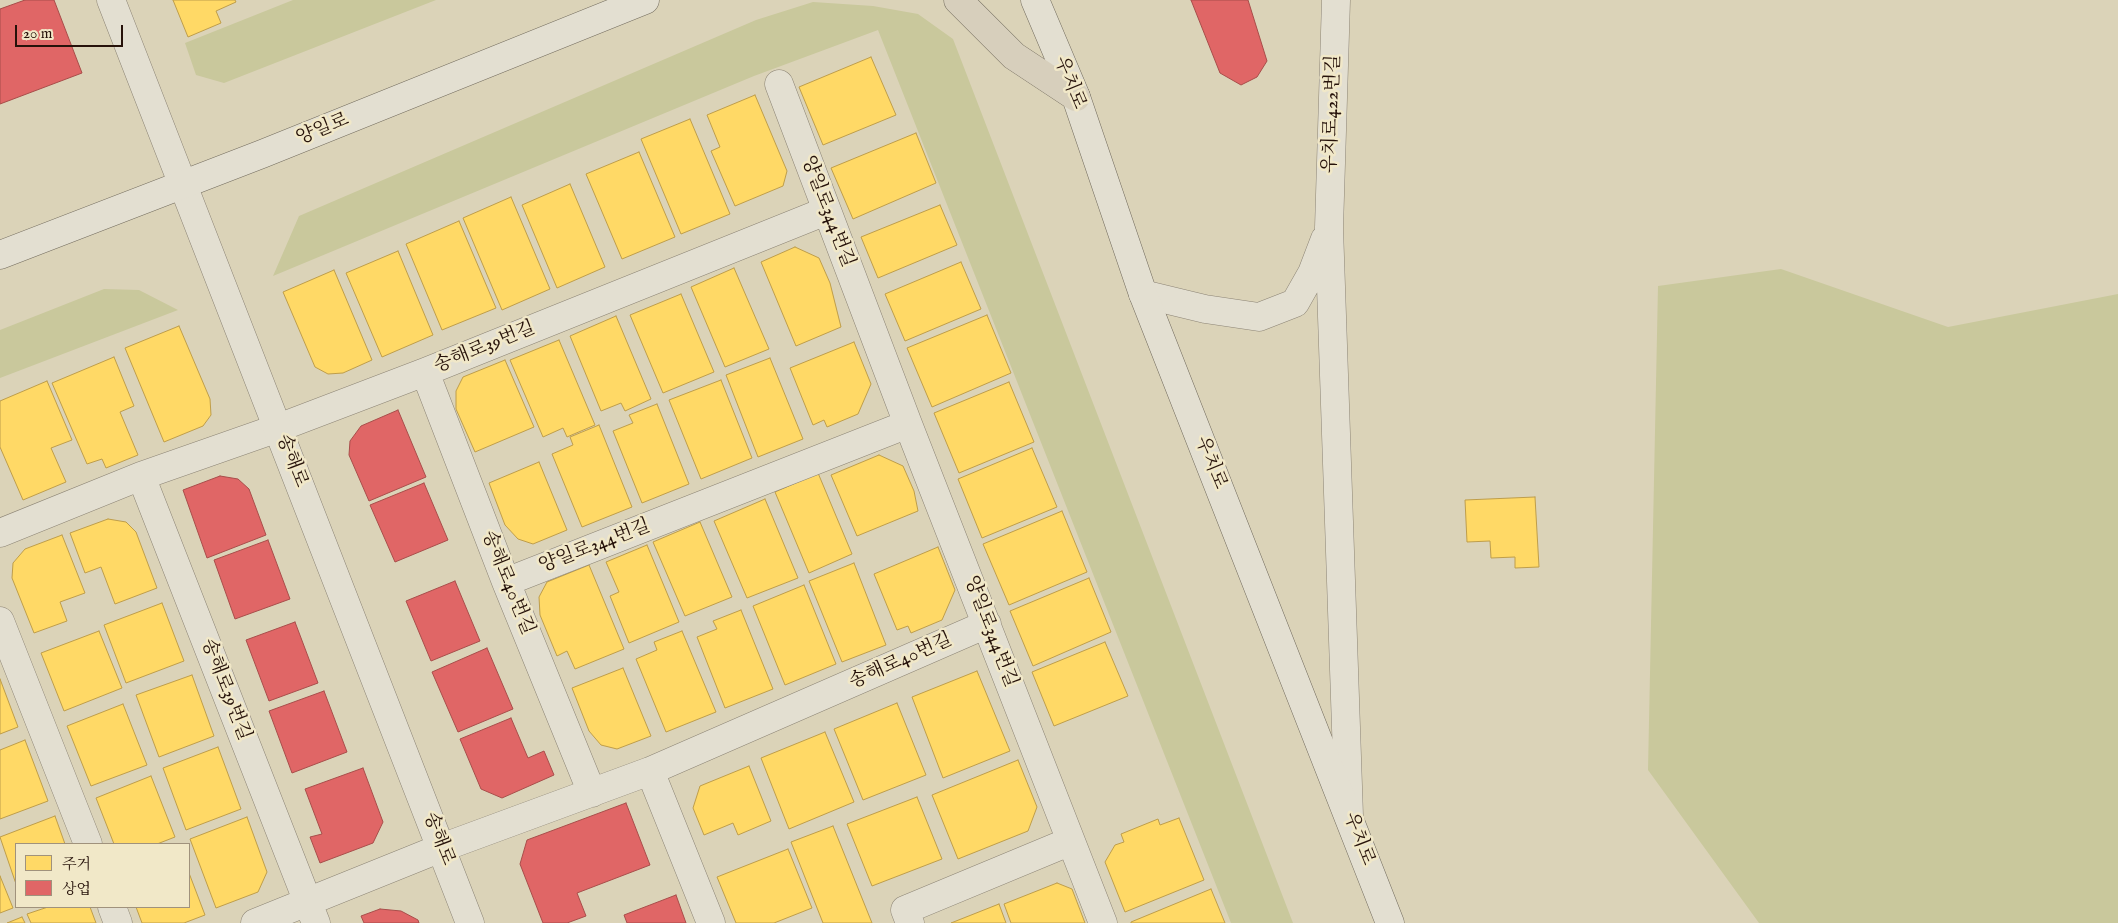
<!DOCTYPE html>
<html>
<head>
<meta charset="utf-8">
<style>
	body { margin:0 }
	#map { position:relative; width:2118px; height:923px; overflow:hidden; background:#dbd3b8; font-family:"IM FELL English","Noto Serif KR",serif }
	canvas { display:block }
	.legend { position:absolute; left:15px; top:843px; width:175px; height:65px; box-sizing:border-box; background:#f1e8c8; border:1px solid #a0927c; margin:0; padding:6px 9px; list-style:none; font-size:15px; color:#26120a }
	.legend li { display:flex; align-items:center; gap:10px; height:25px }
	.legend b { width:25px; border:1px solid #a0927c }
	.scale { position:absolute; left:15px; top:25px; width:108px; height:22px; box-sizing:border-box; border:2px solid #26120a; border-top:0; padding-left:6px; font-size:15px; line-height:18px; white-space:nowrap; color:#26120a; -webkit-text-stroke:4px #f1e8c8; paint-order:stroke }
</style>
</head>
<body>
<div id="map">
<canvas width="2118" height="923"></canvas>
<ul class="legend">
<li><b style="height:14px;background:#ffd966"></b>주거</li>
<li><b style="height:14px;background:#e06666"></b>상업</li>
</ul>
<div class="scale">20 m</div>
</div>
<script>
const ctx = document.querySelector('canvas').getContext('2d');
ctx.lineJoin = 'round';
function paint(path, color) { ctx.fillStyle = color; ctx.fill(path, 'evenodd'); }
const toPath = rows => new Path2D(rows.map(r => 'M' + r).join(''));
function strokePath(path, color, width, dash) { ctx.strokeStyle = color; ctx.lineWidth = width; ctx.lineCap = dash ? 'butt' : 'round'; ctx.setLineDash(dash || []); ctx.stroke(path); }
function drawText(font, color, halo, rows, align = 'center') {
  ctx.font = font + ' "IM FELL English","Noto Serif KR",serif'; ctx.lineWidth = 5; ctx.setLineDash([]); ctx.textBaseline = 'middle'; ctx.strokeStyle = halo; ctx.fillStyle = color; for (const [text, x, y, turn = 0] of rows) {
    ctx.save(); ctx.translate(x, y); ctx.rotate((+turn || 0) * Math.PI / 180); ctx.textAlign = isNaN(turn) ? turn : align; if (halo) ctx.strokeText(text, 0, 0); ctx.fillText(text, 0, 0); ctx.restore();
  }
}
const green = toPath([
	[293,0,436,0,224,83,196,75,185,43],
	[813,2,873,6,918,14,953,39,1293,923,1231,923,878,30,754,76,273,276,299,216,756,20],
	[1781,269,1948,327,2118,294,2118,923,1759,923,1648,770,1658,286],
	[104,289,139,290,178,310,0,378,0,330]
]);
const homes = toPath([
	[173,0,235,0,236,2,216,11,221,23,188,37,173,0],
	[871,57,896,115,823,145,799,87,871,57],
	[755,95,787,171,783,186,735,206,711,151,720,147,707,115,755,95],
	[690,119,730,214,681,234,641,139,690,119],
	[916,133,936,183,853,219,831,168,916,133],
	[639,152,675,237,622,259,586,174,639,152],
	[570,184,605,267,557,288,522,205,570,184],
	[511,197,550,289,502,310,463,218,511,197],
	[940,205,957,245,878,278,861,237,940,205],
	[459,221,496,308,442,330,406,244,459,221],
	[795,247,819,258,830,283,841,327,796,346,761,262,795,247],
	[398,251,433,335,382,357,346,273,398,251],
	[961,262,981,309,905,341,885,294,961,262],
	[734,268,769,349,725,367,691,287,734,268],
	[334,270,372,360,343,373,328,374,315,367,283,292,334,270],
	[681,294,714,372,663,393,630,315,681,294],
	[987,315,1011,373,932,407,907,348,987,315],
	[616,316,651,399,625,411,621,403,601,411,570,336,616,316],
	[179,326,210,399,211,415,203,426,164,442,125,348,179,326],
	[559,340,595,425,567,437,563,428,543,437,510,360,559,340],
	[854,342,871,384,858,414,827,427,824,420,813,425,790,368,854,342],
	[114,357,134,406,120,412,138,455,106,468,102,459,87,464,52,383,114,357],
	[770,358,803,439,758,457,726,375,770,358],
	[505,360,534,427,475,452,456,409,456,391,463,377,505,360],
	[721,380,752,458,701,479,669,400,721,380],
	[47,381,72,440,51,448,66,482,23,500,0,447,0,401,47,381],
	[1009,382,1034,442,959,473,934,413,1009,382],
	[657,404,689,484,642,503,613,431,633,423,629,415,657,404],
	[599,425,632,507,582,527,552,454,573,445,570,437,599,425],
	[1032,448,1057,507,982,538,958,479,1032,448],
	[879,455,903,466,914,491,918,511,857,536,831,475,879,455],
	[539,462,567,530,533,544,518,539,505,525,489,483,539,462],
	[818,473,852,554,809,573,775,492,818,473],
	[1535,497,1539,567,1515,568,1515,557,1491,558,1490,541,1467,542,1465,500,1535,497],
	[765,499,798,578,747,598,714,521,765,499],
	[1062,511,1087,572,1009,605,983,544,1062,511],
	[108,519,126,522,136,532,157,588,115,604,101,567,85,573,70,533,108,519],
	[700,522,732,597,685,616,653,542,700,522],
	[62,535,85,593,60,602,67,621,34,633,12,578,13,563,25,549,62,535],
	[647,545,679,622,629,643,610,596,619,592,606,562,647,545],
	[938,547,955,590,942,620,911,633,908,626,897,630,874,574,938,547],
	[854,563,886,645,842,662,809,581,854,563],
	[589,565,624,649,575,669,567,651,557,656,540,615,539,597,547,582,589,565],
	[1089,578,1111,632,1033,666,1010,611,1089,578],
	[804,585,836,664,785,685,753,606,804,585],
	[162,603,184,661,126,683,104,625,162,603],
	[741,610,773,689,725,708,697,637,717,629,713,621,741,610],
	[99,631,122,688,64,711,41,653,99,631],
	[682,631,716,712,666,732,636,659,657,650,654,642,682,631],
	[1105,642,1128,696,1054,726,1032,672,1105,642],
	[623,668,651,736,617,749,601,745,589,731,572,688,623,668],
	[977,671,1010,751,943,778,912,697,977,671],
	[192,675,214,736,159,757,136,695,192,675],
	[0,679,18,727,0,734,0,679],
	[897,703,926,775,863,800,834,729,897,703],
	[123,704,147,765,91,786,67,726,123,704],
	[825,732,854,802,789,829,761,758,825,732],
	[25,740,48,801,0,819,0,750,25,740],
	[218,747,241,809,186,830,163,768,218,747],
	[1018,760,1037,807,1028,831,958,859,932,795,1018,760],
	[749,766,771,821,738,835,733,823,704,835,693,808,700,786,749,766],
	[151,776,175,837,157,844,114,844,96,798,151,776],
	[917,797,942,859,872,886,847,824,917,797],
	[55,816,65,844,16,844,16,884,0,837,55,816],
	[247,817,267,872,258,892,216,908,190,839,247,817],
	[1179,818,1204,880,1125,912,1105,862,1115,845,1124,842,1121,834,1158,819,1160,825,1179,818],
	[833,826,872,923,823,923,791,842,833,826],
	[788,849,812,908,774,923,736,923,717,877,788,849],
	[189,873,205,915,184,923,142,923,136,907,189,907,189,873],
	[0,876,13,908,0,913,0,876],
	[1057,883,1072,889,1085,923,1011,923,1004,904,1057,883],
	[1211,889,1225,923,1131,923,1131,922,1211,889],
	[999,904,1006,923,951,923,999,904],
	[48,907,90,907,96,923,31,923,27,914,48,907],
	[22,917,25,923,7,923,22,917]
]);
const shops = toPath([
	[25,0,54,0,82,73,0,104,0,9,25,0],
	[1191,0,1248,0,1267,61,1257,77,1241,85,1220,73,1191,0],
	[398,410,426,477,369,501,349,455,350,441,361,426,398,410],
	[220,476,238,479,249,489,266,535,207,558,183,490,220,476],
	[424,483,448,540,395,562,370,505,424,483],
	[268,540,290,599,235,619,214,560,268,540],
	[455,581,480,641,431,661,406,601,455,581],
	[295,622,318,683,269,701,246,640,295,622],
	[487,648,513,709,458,732,432,672,487,648],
	[324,691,347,752,292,773,269,711,324,691],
	[511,718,528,758,544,751,554,775,502,798,481,789,460,739,511,718],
	[363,768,383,822,373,843,320,863,310,837,322,834,305,789,363,768],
	[626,803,650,865,577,893,586,916,567,923,543,923,520,864,527,840,626,803],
	[676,895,686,923,627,923,624,915,676,895],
	[380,909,401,911,418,920,419,923,364,923,361,916,380,909]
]);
const minor = toPath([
	[779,84,908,424,1103,923],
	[425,372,506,582,592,793],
	[141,476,316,923],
	[0,533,141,476,278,428,425,372,826,211],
	[506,582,908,424],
	[0,621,88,844],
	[650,771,711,923],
	[112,907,118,923],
	[255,923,441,848,650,771,987,624],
	[910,923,905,910,1071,841]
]);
const tertiary = toPath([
	[111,0,470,923],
	[1336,0,1329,228,1349,816],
	[1143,294,1205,309,1259,317,1295,303,1312,273,1325,239]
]);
const secondary = toPath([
	[1035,0,1076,97,1143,294,1390,923],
	[0,255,262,154,645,0]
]);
const primary = toPath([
	[958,0,1014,56,1076,97]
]);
const streetNames = [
	["우치로",1069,83,68],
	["우치로422번길",1333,114,-88],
	["양일로",323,130,-22],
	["양일로344번길",827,212,69],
	["송해로39번길",485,348,-22],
	["송해로",291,461,69],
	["우치로",1210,463,68],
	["양일로344번길",595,547,-21],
	["송해로40번길",507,583,68],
	["양일로344번길",990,632,69],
	["송해로40번길",901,662,-24],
	["송해로39번길",225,690,69],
	["송해로",438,839,69],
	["우치로",1358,839,69]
];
paint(green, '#c9c89c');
paint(homes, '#ffd966');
strokePath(homes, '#be9d4a', 1);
paint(shops, '#e06666');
strokePath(shops, '#a84d4a', 1);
strokePath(minor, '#8c8475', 29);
strokePath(tertiary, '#8c8475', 29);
strokePath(secondary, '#726b5d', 29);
strokePath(primary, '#726b5d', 29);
strokePath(minor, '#e3dfd1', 28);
strokePath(tertiary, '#e3dfd1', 28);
strokePath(secondary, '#e3dfd1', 28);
strokePath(primary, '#d7cfbc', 28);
drawText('19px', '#26120a', '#f1e8c8', streetNames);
</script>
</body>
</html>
